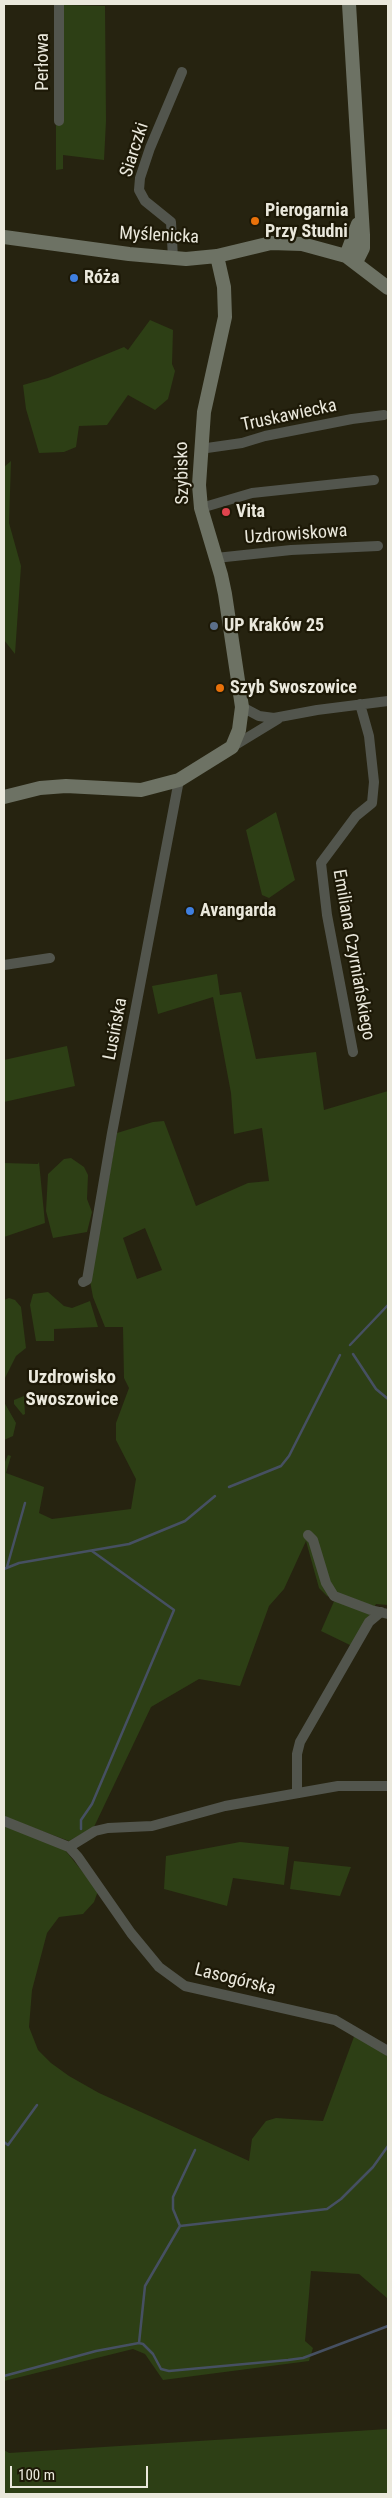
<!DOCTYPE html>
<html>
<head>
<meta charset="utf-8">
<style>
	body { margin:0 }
	#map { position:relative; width:392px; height:2498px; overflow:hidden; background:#262310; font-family:"Roboto Condensed",sans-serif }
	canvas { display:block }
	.frame { position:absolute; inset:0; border:5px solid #eae8dc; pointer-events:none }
	.scale { position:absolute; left:10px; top:2466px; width:138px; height:22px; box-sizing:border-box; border:2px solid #eae8dc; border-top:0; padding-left:6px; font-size:15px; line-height:18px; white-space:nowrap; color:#eae8dc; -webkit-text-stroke:4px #1d1907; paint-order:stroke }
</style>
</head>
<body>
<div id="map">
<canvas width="392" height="2498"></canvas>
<div class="frame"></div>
<div class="scale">100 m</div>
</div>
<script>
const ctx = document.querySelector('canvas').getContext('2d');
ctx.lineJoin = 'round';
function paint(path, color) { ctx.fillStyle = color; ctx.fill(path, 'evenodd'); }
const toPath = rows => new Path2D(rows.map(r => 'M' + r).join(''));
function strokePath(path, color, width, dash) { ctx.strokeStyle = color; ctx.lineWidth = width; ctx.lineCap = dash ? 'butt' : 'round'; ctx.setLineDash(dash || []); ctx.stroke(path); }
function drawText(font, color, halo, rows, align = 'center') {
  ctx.font = font + ' "Roboto Condensed",sans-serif'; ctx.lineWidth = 4.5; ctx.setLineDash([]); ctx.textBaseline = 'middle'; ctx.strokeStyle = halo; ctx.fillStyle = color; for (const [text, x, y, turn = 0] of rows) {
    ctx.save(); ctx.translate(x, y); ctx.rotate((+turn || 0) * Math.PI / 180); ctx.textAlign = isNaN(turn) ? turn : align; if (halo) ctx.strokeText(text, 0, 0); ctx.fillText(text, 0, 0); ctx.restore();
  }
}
const green = toPath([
	[63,5,105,6,106,121,104,160,63,155,63,169,56,170,56,125,63,124],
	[150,320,173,330,172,364,175,371,168,399,155,410,128,395,107,425,79,426,76,447,64,452,39,453,26,409,23,385,48,378,124,347,128,350],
	[11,461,9,523,21,566,15,654,4,640,4,467],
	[276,812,295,880,269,898,262,895,246,830],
	[217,974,220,995,241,992,256,1059,316,1052,324,1110,388,1091,388,1605,376,1604,352,1646,321,1631,335,1599,327,1596,319,1588,306,1541,284,1589,269,1606,240,1686,199,1679,151,1707,94,1827,69,1841,4,1817,4,1464,8,1455,11,1456,6,1473,44,1487,39,1513,52,1519,131,1509,136,1479,116,1440,116,1423,129,1388,124,1378,123,1327,105,1327,93,1297,90,1281,117,1133,153,1122,164,1121,196,1206,248,1183,269,1181,262,1128,234,1134,231,1093,213,997,158,1014,152,986],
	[145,1228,162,1270,137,1279,123,1238],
	[67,1046,75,1086,4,1102,4,1060],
	[71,1158,84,1167,88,1175,87,1199,92,1212,87,1232,53,1238,46,1211,48,1174,64,1159],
	[39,1162,45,1223,4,1237,4,1163,38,1164],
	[48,1292,64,1306,72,1308,90,1301,98,1327,54,1329,54,1341,36,1341,30,1305,33,1294],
	[9,1298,15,1300,21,1307,26,1348,16,1356,4,1380,4,1300],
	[24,1396,25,1414,23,1415,14,1404,14,1400],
	[4,1402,16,1423,13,1436,4,1440],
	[4,1825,65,1850,98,1891,94,1902,83,1914,59,1917,47,1933,32,1990,29,2027,38,2050,51,2063,69,2076,99,2093,249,2161,252,2139,266,2121,276,2118,323,2121,355,2034,388,2056,388,2297,387,2298,359,2274,311,2271,305,2341,313,2348,309,2361,163,2380,145,2354,133,2349,4,2381],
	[240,1842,289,1847,284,1885,233,1878,227,1906,164,1889,166,1856],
	[294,1861,351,1867,340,1896,290,1889],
	[388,2429,388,2494,4,2494,4,2450,9,2453]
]);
const stream = toPath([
	[350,1345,388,1305],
	[353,1354,376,1389,388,1399],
	[229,1487,281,1466,289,1456,340,1355],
	[7,1567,25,1503],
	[4,1569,19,1563,129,1544,185,1521,215,1496],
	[81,1829,81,1820,92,1804,174,1610,92,1551],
	[4,2142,8,2145,37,2105],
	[180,2226,173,2209,173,2197,195,2150],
	[139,2343,145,2286,180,2226,327,2209,341,2199,373,2167,388,2146],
	[4,2376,96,2351,139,2343,143,2344,153,2354,161,2369,169,2371,288,2360,303,2358,388,2326]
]);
const street = toPath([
	[59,4,59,121],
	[173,258,171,222,145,201,139,190,140,178,150,148,182,72],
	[200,449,242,443,265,436,352,419,384,415],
	[201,508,252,493,374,480],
	[216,558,291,550,378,546],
	[242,707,259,716,274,718,317,710,388,701],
	[232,747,278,719],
	[4,965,50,958],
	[353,1052,327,915,321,863,356,816,372,803,374,782,369,736,360,704],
	[83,1282,87,1280,112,1133,179,780],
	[308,1535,313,1540,326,1583,334,1596,371,1610,388,1614],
	[297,1793,297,1754,300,1742,369,1622,381,1612],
	[4,1821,69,1847,95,1831,108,1828,152,1826,225,1806,338,1786,388,1786],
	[69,1847,78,1857,131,1933,159,1967,185,1986,335,2020,388,2051]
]);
const secondary = toPath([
	[349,4,363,235,363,248,356,262],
	[4,237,129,254,186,259,217,256,271,243,302,244,346,256,388,288],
	[346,256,358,224],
	[4,797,40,788,66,786,141,790,179,780,232,747,239,730,242,707,225,594,221,575,201,508,199,485,204,412,225,317,224,287,217,256]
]);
const markers = [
	[255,221,5,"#e8710a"],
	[74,278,5,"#3f7fe0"],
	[226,512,5,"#e0444e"],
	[214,626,5,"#5c6f8a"],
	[220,688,5,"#e8710a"],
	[190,911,5,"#3f7fe0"]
];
const streetNames = [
	["Perłowa",43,62,-90],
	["Siarczki",135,150,-72],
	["Myślenicka",159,236,3],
	["Truskawiecka",289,416,-12],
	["Szybisko",183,473,-91],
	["Uzdrowiskowa",296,535,-4],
	["Emiliana Czyrniańskiego",353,955,80],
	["Lusińska",116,1029,-79],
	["Lasogórska",235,1980,14]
];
const poiNames = [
	["Pierogarnia",265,211],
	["Przy Studni",265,232],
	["Róża",84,278],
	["Vita",236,512],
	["UP Kraków 25",224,626],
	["Szyb Swoszowice",230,688],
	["Avangarda",200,911]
];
const neighbourhoodNames = [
	["Uzdrowisko",72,1378],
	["Swoszowice",72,1400]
];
paint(green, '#2d3f15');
strokePath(stream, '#465062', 2.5);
strokePath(street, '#52554d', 10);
strokePath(secondary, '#6d7264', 14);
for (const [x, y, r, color] of markers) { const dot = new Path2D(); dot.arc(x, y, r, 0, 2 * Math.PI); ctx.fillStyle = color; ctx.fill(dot); strokePath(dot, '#1d1907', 2); }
drawText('18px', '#eae8dc', '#1d1907', streetNames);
drawText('bold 18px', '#eae8dc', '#1d1907', poiNames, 'left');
drawText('bold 19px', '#eae8dc', '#1d1907', neighbourhoodNames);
</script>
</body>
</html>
